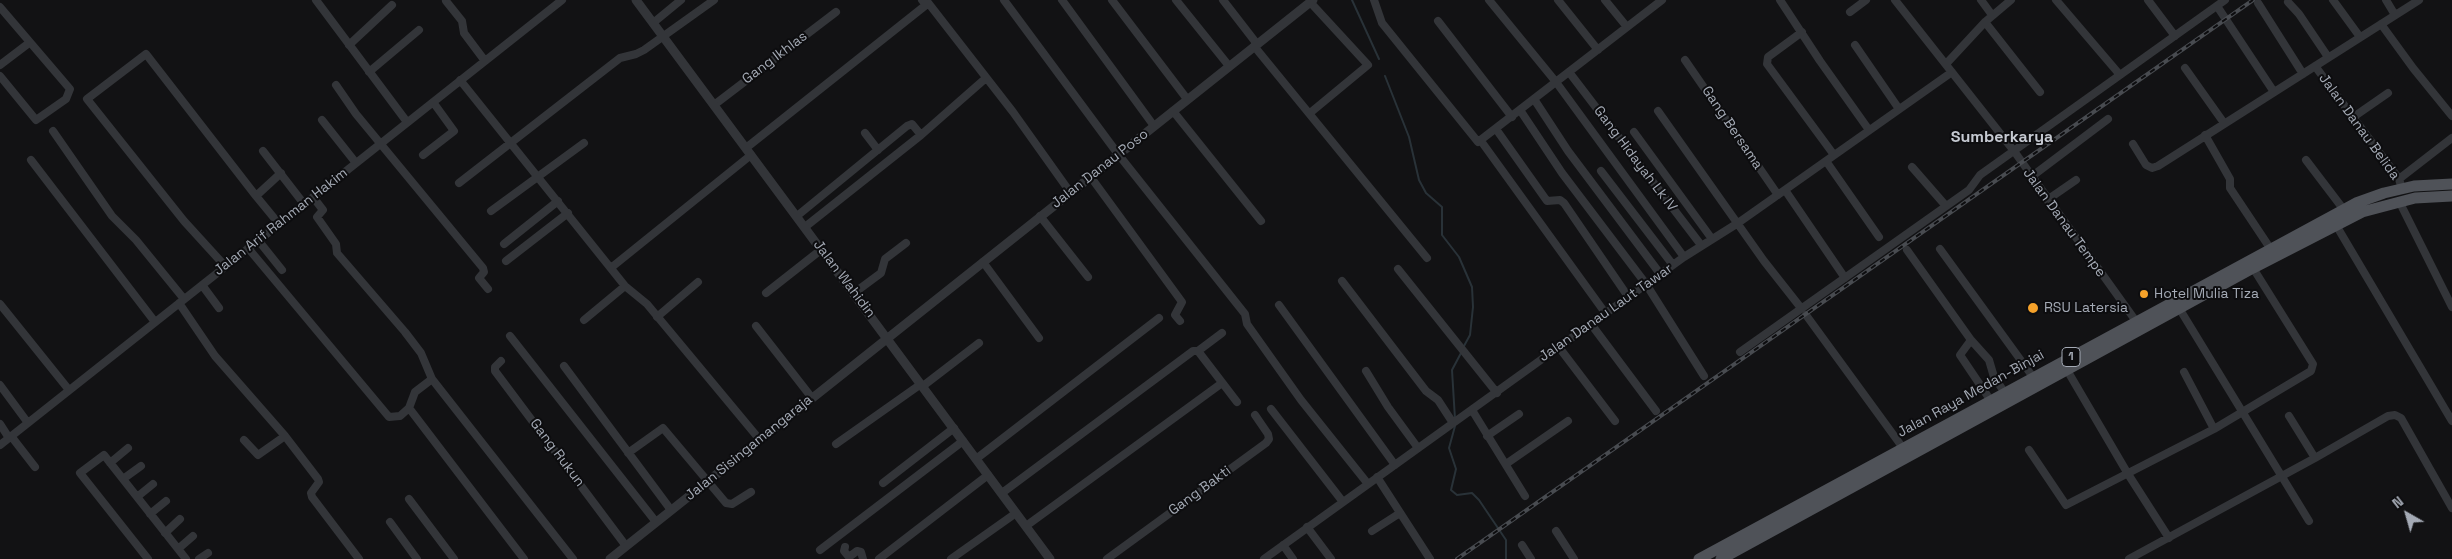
<!DOCTYPE html>
<html>
<head>
<meta charset="utf-8">
<style>
	body { margin:0 }
	#map { position:relative; width:2452px; height:559px; overflow:hidden; background:#121214; font-family:"Space Grotesk",sans-serif }
	canvas { display:block }
	.north { position:absolute; left:2382px; top:489px; width:50px; height:50px; -webkit-text-stroke:4px #0d0d0f; paint-order:stroke; rotate:322deg; font-size:14px; font-weight:700; line-height:20px; text-align:center; color:#a4aab5 }
	.north::after { content:''; display:block; margin:auto; width:18px; height:22px; background:#a4aab5; clip-path:polygon(50% 0,100% 100%,50% 72%,0 100%) }
</style>
</head>
<body>
<div id="map">
<canvas width="2452" height="559"></canvas>
<div class="north">N</div>
</div>
<script>
const ctx = document.querySelector('canvas').getContext('2d');
ctx.lineJoin = 'round';
const toPath = rows => new Path2D(rows.map(r => 'M' + r).join(''));
function strokePath(path, color, width, dash) { ctx.strokeStyle = color; ctx.lineWidth = width; ctx.lineCap = dash ? 'butt' : 'round'; ctx.setLineDash(dash || []); ctx.stroke(path); }
function drawText(font, color, halo, rows, align = 'center') {
  ctx.font = font + ' "Space Grotesk",sans-serif'; ctx.lineWidth = 4; ctx.setLineDash([]); ctx.textBaseline = 'middle'; ctx.strokeStyle = halo; ctx.fillStyle = color; for (const [text, x, y, turn = 0] of rows) {
    ctx.save(); ctx.translate(x, y); ctx.rotate((+turn || 0) * Math.PI / 180); ctx.textAlign = isNaN(turn) ? turn : align; if (halo) ctx.strokeText(text, 0, 0); ctx.fillText(text, 0, 0); ctx.restore();
  }
}
const stream = toPath([
	[1352,0,1379,59],
	[1385,76,1409,137,1419,180,1426,193,1442,207,1442,235,1459,257,1472,287,1473,307,1470,335,1464,346],
	[1455,419,1452,370,1461,353],
	[1455,426,1449,448,1456,469,1451,490,1457,495,1472,493,1479,500,1506,540,1506,559]
]);
const minor = toPath([
	[316,0,407,122],
	[926,0,1013,112,1070,192],
	[1004,0,1118,154,1245,314,1247,324,1301,400,1368,484],
	[1062,0,1154,126],
	[1112,0,1187,99],
	[1176,0,1229,66],
	[1223,0,1257,44],
	[1374,0,1382,23,1478,142,1662,0],
	[1489,0,1556,82,1684,257],
	[1558,0,1598,50],
	[1605,0,1627,27],
	[1780,0,1820,61,1869,130],
	[1895,0,2014,151,2138,324],
	[1981,0,1992,15],
	[2056,0,2120,75],
	[2148,0,2175,36],
	[2333,0,2360,37],
	[2386,0,2395,15],
	[446,1,462,21,464,33,485,61],
	[2288,2,2299,14,2328,57],
	[2258,3,2303,74],
	[2217,6,2274,92],
	[0,7,70,89,66,99,36,120,0,76],
	[1850,12,1866,0],
	[1438,21,1512,117],
	[1985,22,2040,92],
	[653,23,681,0],
	[2381,24,2413,68,2452,116],
	[1802,32,1768,57,1767,64,1834,155],
	[349,45,392,5],
	[1855,45,1899,109],
	[1254,46,1427,258],
	[1685,60,1778,195],
	[1946,64,1985,22,2011,0],
	[0,65,29,43],
	[2315,66,2399,179,2402,189],
	[2185,68,2224,123],
	[369,72,419,30],
	[1569,72,1701,245],
	[460,80,625,286,647,304,760,440],
	[336,85,356,114,483,268,484,272,479,278,488,289],
	[1534,99,1568,151,1661,275],
	[714,105,836,12],
	[1520,110,1562,173,1646,284,1704,376],
	[1173,111,1261,221],
	[1658,111,1764,261,1801,308],
	[1310,113,1368,65,1310,2],
	[2352,118,2388,93],
	[322,120,356,163],
	[1496,129,1547,201,1560,200,1564,203,1629,298],
	[53,131,112,216,136,240,184,299],
	[1634,132,1712,239],
	[865,133,878,150],
	[2205,135,2230,179,2230,188,2270,248],
	[1481,141,1606,314],
	[2133,144,2146,165,2152,168,2158,166,2419,0],
	[746,148,926,5,922,0],
	[263,151,304,204],
	[423,155,454,131,433,102],
	[31,160,155,322],
	[2306,160,2344,210],
	[1826,161,1879,237],
	[1912,167,1946,206],
	[1601,171,1673,265],
	[1090,176,1182,302,1175,315,1180,321],
	[2031,177,2108,119],
	[2399,179,2452,138],
	[459,183,620,58,636,54,644,50,714,0],
	[1785,190,1845,278],
	[313,197,323,210,317,217,336,244,337,253,405,332,421,353,432,379,573,559],
	[2047,200,2076,180],
	[2399,201,2452,307],
	[491,211,584,143],
	[797,216,907,126,912,124,921,135],
	[1040,216,1088,277],
	[279,224,256,196,281,173],
	[2336,225,2452,421],
	[805,227,921,135,986,78],
	[258,240,282,270],
	[504,244,558,201],
	[248,248,389,417,400,416,409,408,415,392,432,379],
	[1940,249,2033,377],
	[1907,250,1971,340,1960,355,1991,401],
	[506,261,568,213],
	[983,262,1039,338],
	[225,266,184,221,87,99,146,54,256,196],
	[612,267,751,155],
	[1398,269,1497,393],
	[1342,281,1413,374,1426,391,1438,400,1453,423],
	[202,285,219,308],
	[766,293,822,249],
	[854,293,881,273,885,259,906,243],
	[179,303,215,356,285,436,318,479,319,482,311,493,312,497,359,559],
	[0,304,69,390],
	[1279,305,1395,465],
	[2179,308,2309,521],
	[1806,315,1903,448],
	[657,317,698,282],
	[584,320,625,286],
	[1591,324,1656,411],
	[756,326,812,398],
	[510,336,656,522],
	[1971,340,1989,360,1994,377,2005,393],
	[1558,346,1615,421],
	[1198,351,1237,402],
	[1740,352,1969,190,1980,175,2225,0],
	[501,361,495,367,495,371,626,546],
	[564,366,671,510],
	[2067,370,2128,474,2169,538],
	[1366,371,1388,407,1418,448],
	[2184,372,2214,429],
	[0,385,28,423],
	[923,386,979,343],
	[409,408,524,559],
	[1271,409,1343,502],
	[1472,410,1525,496],
	[2289,416,2315,458],
	[0,424,9,438],
	[11,436,35,467],
	[1487,436,1519,414],
	[244,440,258,455,285,436],
	[836,444,921,384],
	[0,445,562,0],
	[2029,450,2066,505,2214,429,2311,371,2313,364,2253,268],
	[628,453,663,428,726,503,732,504,751,492],
	[976,459,1159,318],
	[110,463,128,448],
	[1506,464,1568,421],
	[1377,477,1430,559],
	[123,479,141,466],
	[883,483,954,428],
	[1002,493,1193,351,1198,351,1222,333],
	[137,497,153,484],
	[409,499,454,559],
	[150,514,166,501],
	[390,522,417,559],
	[1026,526,1222,383],
	[1307,527,1331,559],
	[1372,531,1400,513],
	[1556,531,1574,559],
	[165,533,180,519],
	[1283,545,1293,559],
	[1522,545,1531,559],
	[845,547,844,551,849,557,857,551,861,552,863,559],
	[178,549,193,536],
	[820,550,963,441],
	[148,559,80,473,104,455,186,559],
	[199,559,208,553],
	[879,559,988,475],
	[951,559,1016,513],
	[1107,559,1266,443,1269,439,1268,434,1255,415],
	[1264,559,1684,257,1738,223,1952,72],
	[2129,559,2315,458,2388,416,2395,415,2401,418,2452,508]
]);
const tertiary = toPath([
	[636,0,1050,559],
	[610,559,1313,0]
]);
const primary = toPath([
	[1699,559,2356,203,2384,193,2414,186,2452,184],
	[1721,559,2253,268,2362,212,2415,198,2452,196]
]);
const rail = toPath([
	[1457,559,2253,0]
]);
const markers = [
	[2144,294,5,"#f4a12a"],
	[2033,308,6,"#f4a12a"]
];
const shields = [
	[2071,357,18]
];
const shieldNames = [
	["1",2071,357]
];
const streetNames = [
	["Gang Ikhlas",775,58,-37],
	["Jalan Danau Belida",2359,127,54],
	["Gang Bersama",1732,128,56],
	["Gang Hidayah Lk IV",1635,159,53],
	["Jalan Danau Poso",1100,169,-38],
	["Jalan Arif Rahman Hakim",281,222,-38],
	["Jalan Danau Tempe",2064,223,54],
	["Jalan Wahidin",844,279,53],
	["Jalan Danau Laut Tawar",1606,313,-35],
	["Jalan Raya Medan-Binjai",1971,394,-29],
	["Jalan Sisingamangaraja",749,448,-39],
	["Gang Rukun",557,453,53],
	["Gang Bakti",1200,491,-36]
];
const poiNames = [
	["Hotel Mulia Tiza",2154,294],
	["RSU Latersia",2044,308]
];
const quarterNames = [
	["Sumberkarya",2002,138]
];
strokePath(stream, '#293238', 2);
strokePath(minor, '#333539', 8);
strokePath(tertiary, '#333539', 9);
strokePath(primary, '#4f5258', 11);
strokePath(rail, '#484b50', 4);
strokePath(rail, '#0d0d0f', 2, [5.5]);
for (const [x, y, r, color] of markers) { const dot = new Path2D(); dot.arc(x, y, r, 0, 2 * Math.PI); ctx.fillStyle = color; ctx.fill(dot); strokePath(dot, '#0d0d0f', 2); }
for (const [x, y, w] of shields) { const box = new Path2D(); box.roundRect(x - w / 2, y - 9.5, w, 19, 4); ctx.fillStyle = '#0d0d0f'; ctx.fill(box); strokePath(box, '#a4aab5', 1); }
drawText('bold 12px', '#a4aab5', null, shieldNames);
drawText('14px', '#a4aab5', '#0d0d0f', streetNames);
drawText('14px', '#a4aab5', '#0d0d0f', poiNames, 'left');
drawText('bold 16px', '#c5c9d1', '#0d0d0f', quarterNames);
</script>
</body>
</html>
